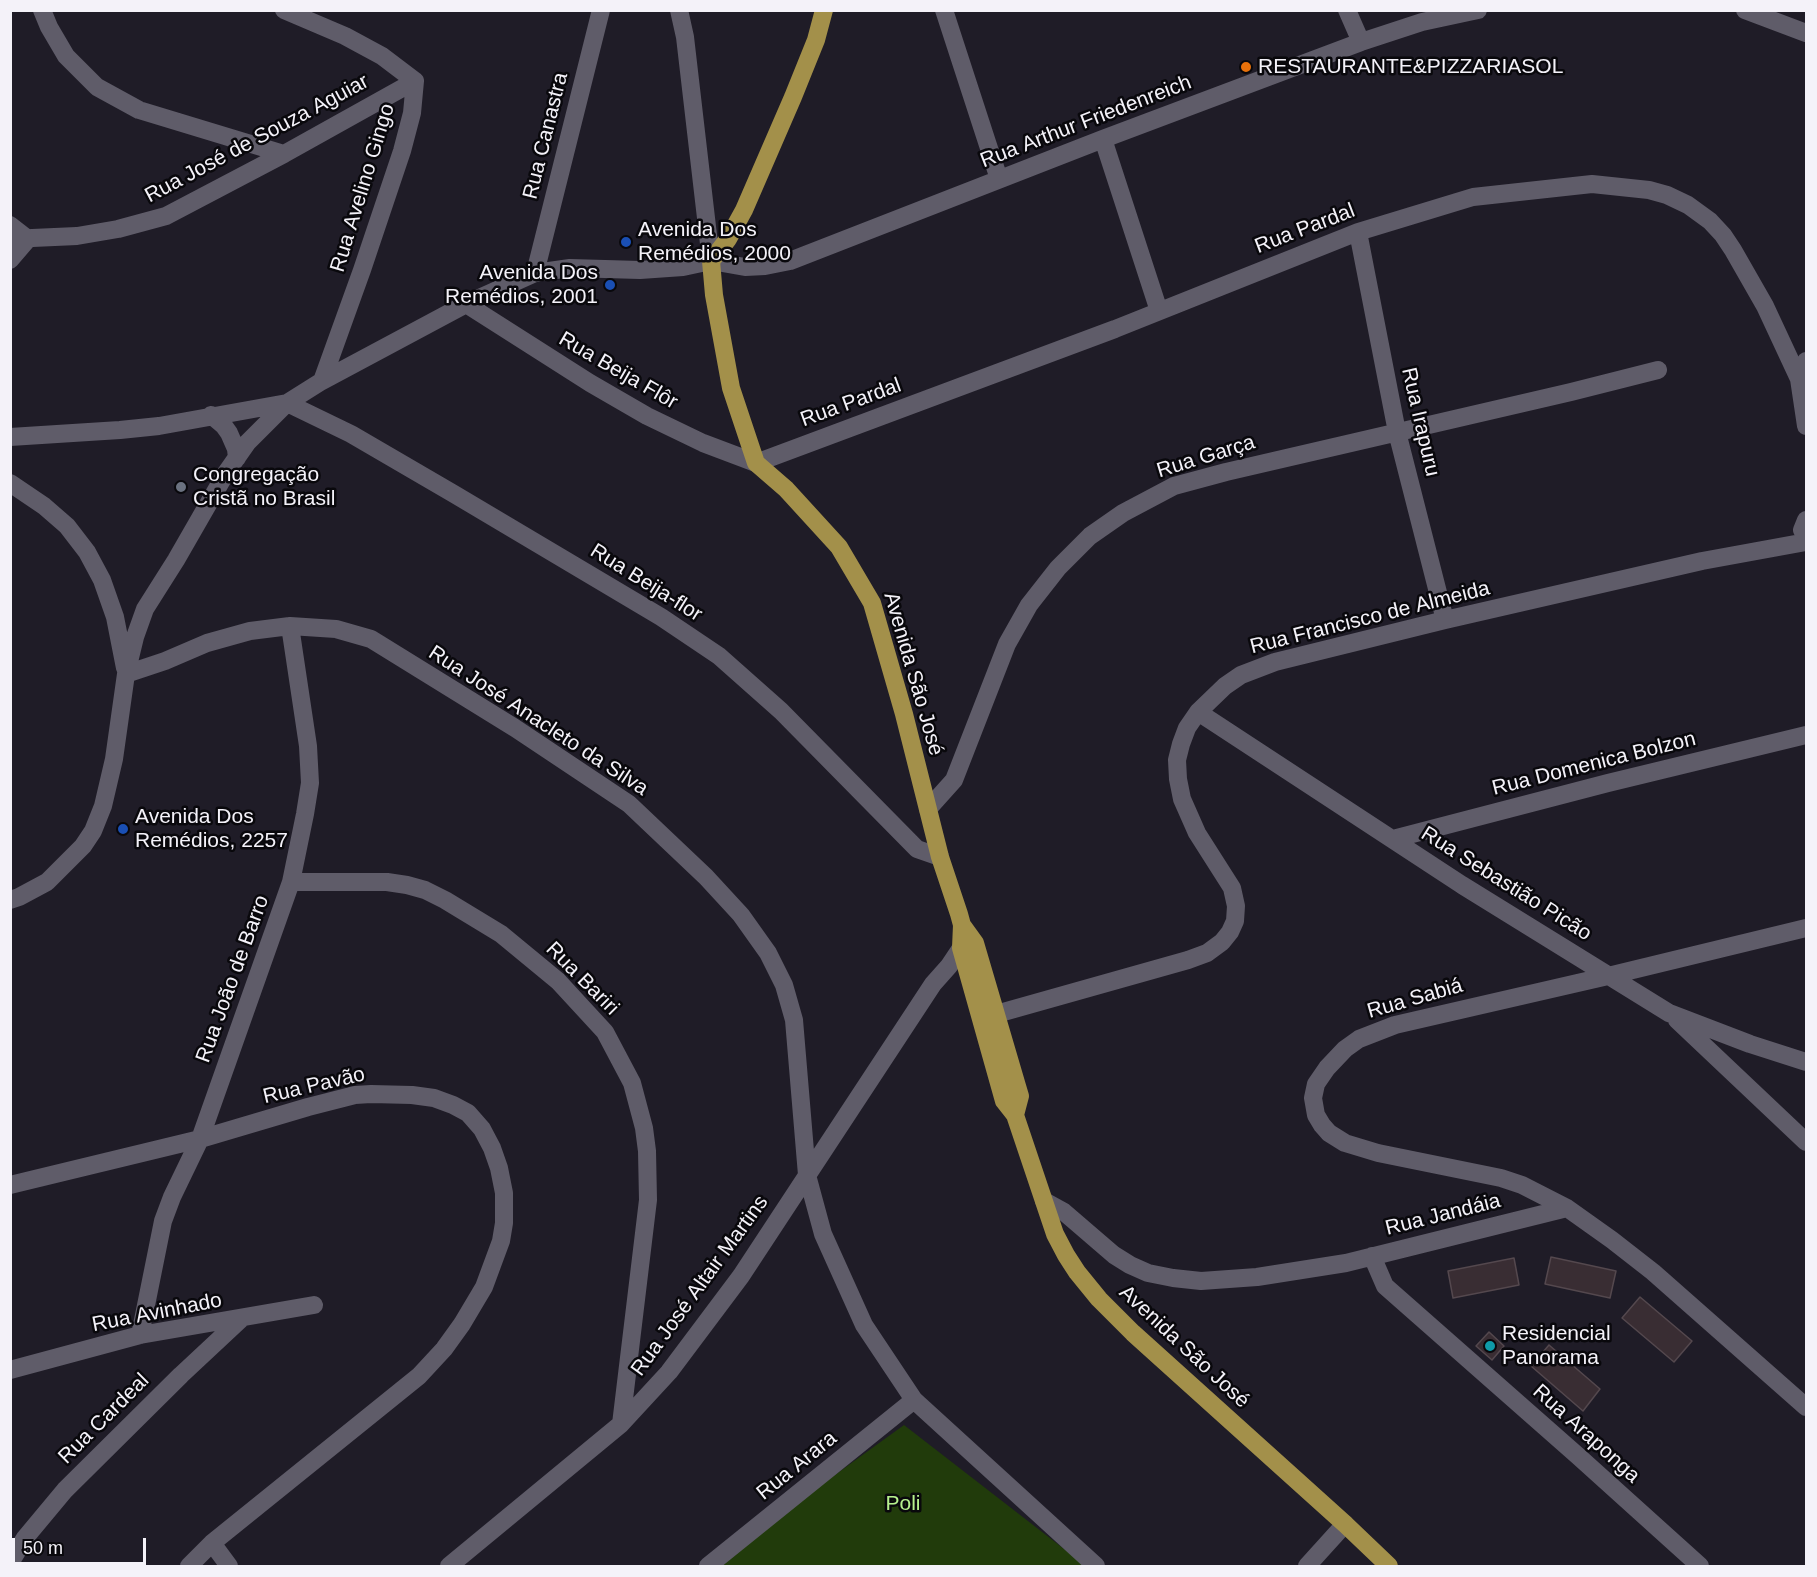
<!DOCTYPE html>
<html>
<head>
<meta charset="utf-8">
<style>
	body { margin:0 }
	#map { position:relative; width:1817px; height:1577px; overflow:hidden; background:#1f1c27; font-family:Arial,sans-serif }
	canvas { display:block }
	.frame { position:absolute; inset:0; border:12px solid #f4f2f9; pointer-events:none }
	.scale { position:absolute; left:12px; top:1538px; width:134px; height:27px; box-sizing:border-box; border:3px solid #f4f2f9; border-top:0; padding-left:8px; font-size:18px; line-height:21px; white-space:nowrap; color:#f4f2f9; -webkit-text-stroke:4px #09080c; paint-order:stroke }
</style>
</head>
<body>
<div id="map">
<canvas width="1817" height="1577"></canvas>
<div class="frame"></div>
<div class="scale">50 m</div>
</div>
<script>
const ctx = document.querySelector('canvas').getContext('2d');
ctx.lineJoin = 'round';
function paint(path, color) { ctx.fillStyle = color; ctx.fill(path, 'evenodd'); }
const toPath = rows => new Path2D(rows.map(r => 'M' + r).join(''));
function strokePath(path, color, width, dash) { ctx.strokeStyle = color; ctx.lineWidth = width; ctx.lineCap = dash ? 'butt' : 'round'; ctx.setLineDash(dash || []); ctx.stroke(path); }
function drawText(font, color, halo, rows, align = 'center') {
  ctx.font = font + ' Arial,sans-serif'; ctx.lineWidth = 5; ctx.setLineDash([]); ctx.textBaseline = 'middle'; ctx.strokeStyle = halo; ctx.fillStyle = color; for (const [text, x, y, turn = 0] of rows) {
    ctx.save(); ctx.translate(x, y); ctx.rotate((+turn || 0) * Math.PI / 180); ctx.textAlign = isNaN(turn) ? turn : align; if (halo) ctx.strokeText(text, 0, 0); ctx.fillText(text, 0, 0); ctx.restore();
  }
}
const green = toPath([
	[904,1425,1086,1566,709,1566]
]);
const building = toPath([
	[1551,1257,1616,1271,1610,1298,1545,1284,1551,1257],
	[1514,1258,1519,1285,1453,1298,1448,1271,1514,1258],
	[1640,1297,1692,1341,1674,1362,1622,1318,1640,1297],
	[1489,1332,1504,1346,1492,1360,1476,1346,1489,1332],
	[1549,1345,1600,1389,1583,1411,1531,1366,1549,1345]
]);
const minor = toPath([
	[42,10,49,27,66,56,97,87,139,110,284,154],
	[284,10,345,36,382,56,415,81,412,113,402,151,362,270,322,381],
	[679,10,685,37,711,261],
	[944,10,999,179],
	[1347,10,1361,42],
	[1745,10,1806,33],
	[1103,139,1159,311],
	[10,225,28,239,10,260],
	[1358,232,1397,432,1445,620],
	[10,239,77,236,118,229,166,216,284,154,415,81],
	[535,273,601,10],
	[466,304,590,383,647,416,703,443,756,463,1115,329,1358,232,1473,197,1592,184,1649,190,1667,195,1688,205,1710,221,1723,235,1733,250,1765,306,1799,379],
	[1806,361,1799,379,1806,426],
	[287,403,351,434,454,494,661,617,719,656,781,711,917,849,940,857],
	[211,415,224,426,229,433,236,449,237,458],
	[10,437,120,430,159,426,287,403],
	[10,483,44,506,67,526,87,552,102,580,115,617,125,668],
	[1806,520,1802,530,1806,538],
	[126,674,165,661,207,643,250,631,290,626,336,629,371,639,515,728,629,804,706,877,741,915,768,953,784,985,794,1020,807,1175,823,1234,864,1325,914,1400,1096,1566],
	[1198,712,1462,885,1669,1013,1750,1044,1806,1062],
	[928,809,954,780,1007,644,1029,605,1058,568,1090,536,1123,513,1174,486,1226,472,1571,392,1658,370],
	[1393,839,1608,783,1806,735],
	[291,882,387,882,407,885,425,890,445,900,501,934,558,981,605,1032,632,1083,644,1128,647,1151,648,1200,621,1424],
	[10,900,19,897,47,882,83,846,93,831,103,806,114,759,126,674,135,637,145,609,176,560,226,473,247,443,287,403,322,381,466,304,535,273,570,268,640,270,683,267,711,261,745,267,765,266,790,261,1103,139,1361,42,1422,22,1478,10],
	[1806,928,1608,976,1395,1025,1359,1039,1345,1049,1327,1068,1316,1084,1313,1098,1316,1115,1322,1125,1329,1133,1345,1143,1378,1153,1501,1178,1522,1185,1567,1208,1612,1240,1653,1272,1806,1407],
	[982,1018,1188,960,1207,953,1222,942,1230,932,1235,921,1236,906,1232,888,1197,833,1182,799,1178,779,1177,760,1181,744,1187,728,1198,712,1225,686,1241,675,1275,662,1445,620,1702,561,1806,542],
	[1677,1020,1806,1142],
	[10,1185,200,1139,308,1107,355,1095,371,1094,412,1095,434,1098,453,1105,468,1113,482,1129,492,1148,499,1168,504,1193,504,1223,501,1241,484,1287,462,1324,444,1349,419,1376,212,1543,189,1566],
	[1044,1201,1064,1212,1114,1255,1130,1265,1148,1273,1173,1278,1201,1281,1257,1277,1346,1263,1567,1208],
	[1372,1256,1385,1286,1578,1456,1700,1566],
	[140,1335,163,1221,172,1197,200,1139,291,882,305,814,310,783,308,746,290,626],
	[10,1370,140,1335,314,1305],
	[212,1543,229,1566],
	[10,1563,25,1538,65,1490,181,1375,241,1319],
	[449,1566,621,1424,669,1372,741,1276,933,984,949,966,961,948,973,943],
	[708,1566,914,1400],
	[1307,1566,1345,1524]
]);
const major = toPath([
	[824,10,816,40,793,97,744,210,728,239,711,261,714,295,731,388,756,463,786,489,839,547,872,603,904,714,940,857,959,914,962,925,961,948,1004,1101,1015,1115,1055,1234,1066,1255,1077,1272,1099,1299,1133,1333,1345,1524,1389,1566],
	[962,925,975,943,1017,1086,1020,1096,1015,1115]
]);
const markers = [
	[1246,67,6,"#e8710a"],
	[626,242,6,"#1a4fb4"],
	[610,285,6,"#1a4fb4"],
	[181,487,6,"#6b7280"],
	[123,829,6,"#1a4fb4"],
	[1490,1346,6,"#0f9aa8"]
];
const poiNames = [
	["RESTAURANTE&PIZZARIASOL",1258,67],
	["Avenida Dos",638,230],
	["Remédios, 2000",638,254],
	["Avenida Dos",598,273,"right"],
	["Remédios, 2001",598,297,"right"],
	["Congregação",193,475],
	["Cristã no Brasil",193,499],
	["Avenida Dos",135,817],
	["Remédios, 2257",135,841],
	["Residencial",1502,1334],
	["Panorama",1502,1358]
];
const streetNames = [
	["Rua Arthur Friedenreich",1086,122,-21],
	["Rua Canastra",546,136,-76],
	["Rua José de Souza Aguiar",257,139,-28],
	["Rua Avelino Gingo",363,188,-73],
	["Rua Pardal",1305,229,-21],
	["Rua Beija Flôr",618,371,30],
	["Rua Pardal",851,403,-20],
	["Rua Irapuru",1420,422,77],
	["Rua Garça",1206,457,-17],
	["Rua Beija-flor",646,583,32],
	["Rua Francisco de Almeida",1370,618,-14],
	["Avenida São José",913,674,74],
	["Rua José Anacleto da Silva",538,721,33],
	["Rua Domenica Bolzon",1594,764,-14],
	["Rua Sebastião Picão",1506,884,32],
	["Rua João de Barro",233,979,-70],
	["Rua Bariri",582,979,45],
	["Rua Sabiá",1415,999,-16],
	["Rua Pavão",314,1086,-13],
	["Rua Jandáia",1443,1215,-14],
	["Rua José Altair Martins",700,1286,-54],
	["Rua Avinhado",157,1313,-11],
	["Avenida São José",1184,1347,43],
	["Rua Cardeal",104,1419,-45],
	["Rua Araponga",1586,1434,42],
	["Rua Arara",797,1466,-39]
];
const parkNames = [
	["Poli",903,1504]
];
paint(green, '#213b0b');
paint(building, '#392d33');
strokePath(building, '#54484e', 1.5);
strokePath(minor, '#5f5c69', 18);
strokePath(major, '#a3904a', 18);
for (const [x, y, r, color] of markers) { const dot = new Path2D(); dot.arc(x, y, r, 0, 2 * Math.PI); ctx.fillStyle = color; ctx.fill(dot); strokePath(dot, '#09080c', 2); }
drawText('21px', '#f4f2f9', '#09080c', poiNames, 'left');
drawText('21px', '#f4f2f9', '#09080c', streetNames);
drawText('21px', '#b6f08d', '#09080c', parkNames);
</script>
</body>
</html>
